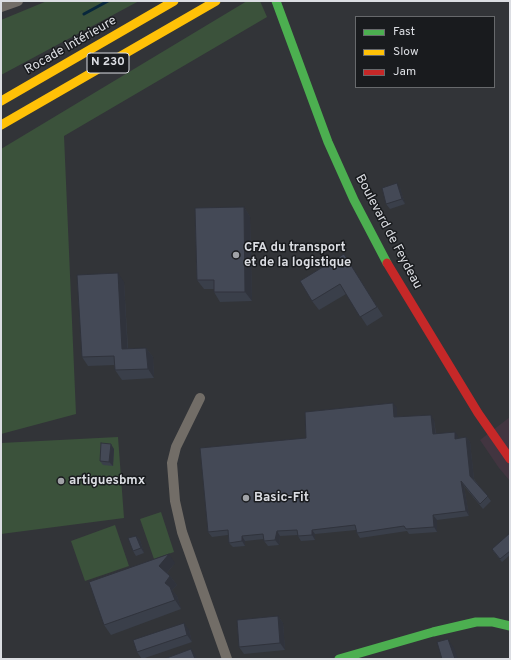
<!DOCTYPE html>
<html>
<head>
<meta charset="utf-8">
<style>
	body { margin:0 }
	#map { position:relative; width:511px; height:660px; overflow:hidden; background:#323438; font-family:Overpass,sans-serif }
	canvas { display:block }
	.frame { position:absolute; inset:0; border:2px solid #dbdde2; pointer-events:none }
	.legend { position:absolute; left:355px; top:16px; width:140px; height:72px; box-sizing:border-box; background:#191b1e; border:1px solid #67696c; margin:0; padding:5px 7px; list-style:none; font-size:12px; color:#dbdde2 }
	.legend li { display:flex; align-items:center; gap:8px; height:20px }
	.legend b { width:20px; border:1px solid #67696c }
</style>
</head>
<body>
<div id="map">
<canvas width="511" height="660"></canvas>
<div class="frame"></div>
<ul class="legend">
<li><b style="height:5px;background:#4caf50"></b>Fast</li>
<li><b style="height:5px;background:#ffc107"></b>Slow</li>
<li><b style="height:5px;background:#c62828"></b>Jam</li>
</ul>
</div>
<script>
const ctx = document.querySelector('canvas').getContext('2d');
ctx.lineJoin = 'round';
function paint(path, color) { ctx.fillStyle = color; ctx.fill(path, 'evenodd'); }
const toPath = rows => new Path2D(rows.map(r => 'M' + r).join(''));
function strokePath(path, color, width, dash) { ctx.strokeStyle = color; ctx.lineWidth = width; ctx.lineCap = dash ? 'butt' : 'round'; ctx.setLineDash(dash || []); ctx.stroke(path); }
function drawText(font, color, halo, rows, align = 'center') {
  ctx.font = font + ' Overpass,sans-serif'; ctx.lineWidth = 3; ctx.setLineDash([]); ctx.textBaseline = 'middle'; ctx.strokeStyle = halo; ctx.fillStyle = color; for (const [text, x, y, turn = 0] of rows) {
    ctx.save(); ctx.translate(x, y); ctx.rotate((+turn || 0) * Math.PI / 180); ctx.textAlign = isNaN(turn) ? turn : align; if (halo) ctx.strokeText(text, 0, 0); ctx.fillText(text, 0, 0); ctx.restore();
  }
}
const industrial = toPath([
	[510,417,510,481,499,468,480,440]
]);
const green = toPath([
	[47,1,139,1,1,75,1,20],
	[247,1,260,1,267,17,64,136,76,414,1,434,1,149],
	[118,437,124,518,1,534,1,443],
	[161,512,174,552,154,559,140,519],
	[115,525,129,566,85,581,71,541]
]);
const stream = toPath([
	[84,14,108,1]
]);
const street = toPath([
	[1,7,18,1],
	[200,398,176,447,172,463,175,501,182,532,227,659]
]);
const fast = toPath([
	[276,1,328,142,354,200,387,263],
	[339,659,433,632,476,622,493,622,510,626]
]);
const slow = toPath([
	[1,101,174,1],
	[1,125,216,1]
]);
const jam = toPath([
	[387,263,478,413,510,459]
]);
const wall = toPath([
	[400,188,405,204,390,209,386,204],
	[244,207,250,217,252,301,220,302,214,292,214,289,204,289,197,280],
	[350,264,383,316,367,326,346,294,319,310,312,301],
	[124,282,128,349,146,348,153,357,154,378,122,380,115,370,115,365,88,366,82,357],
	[397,408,397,417,434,420,436,434,458,436,458,438,466,437,470,442,474,479,491,501,483,509,464,486,469,516,437,520,437,532,409,534,407,531,360,538,357,533,356,530,315,534,315,540,301,541,298,536,298,535,280,536,279,545,268,546,264,541,264,539,245,541,245,546,233,547,229,543,228,535,212,537,208,532,306,438],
	[114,449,113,466,103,465,100,461],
	[510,533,510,555,502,562,493,551],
	[136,536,140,540,144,553,136,556,133,551],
	[175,563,167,573,170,576,177,585,172,590,177,596,181,609,111,635,104,625],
	[278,616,283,623,285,650,244,654,239,647],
	[189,630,192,642,142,659,137,652]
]);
const shadedWall = toPath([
	[397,183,400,188,405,204,402,199],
	[244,207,250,217,252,301,245,292],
	[118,273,124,282,128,358,122,349],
	[146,348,153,357,154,378,148,369],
	[393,403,397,408,397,422,394,417],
	[431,415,434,420,436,439,433,434],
	[455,432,458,436,458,444,455,439],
	[466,437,470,442,474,480,470,476],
	[111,444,114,449,113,466,109,462],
	[461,481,464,486,469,516,466,511],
	[433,515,437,520,437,532,434,527],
	[312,530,315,534,315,540,312,535],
	[277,531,280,536,279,545,275,540],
	[136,536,140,540,144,553,141,548],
	[242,536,245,541,245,546,242,541],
	[169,554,175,563,165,575,159,566],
	[170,576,177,585,172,590,177,596,181,609,175,600,165,583],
	[278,616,283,623,285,650,280,643],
	[184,623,189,630,192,642,187,635],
	[448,639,454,648,458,659,455,659],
	[191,649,196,656,197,659,195,659]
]);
const building = toPath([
	[397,183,402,199,386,204,382,188,397,183],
	[244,207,245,292,214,292,214,280,197,280,195,208,244,207],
	[344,254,377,307,360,317,340,284,312,301,300,281,344,254],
	[118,273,122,349,146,348,148,369,115,370,114,356,82,357,77,275,118,273],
	[393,403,394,417,431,415,433,434,455,432,455,439,466,437,470,476,488,496,480,504,461,481,466,511,433,515,434,527,406,529,404,526,357,533,355,525,312,530,312,535,298,536,297,530,277,531,275,540,264,541,263,534,242,536,242,541,229,543,228,530,208,532,200,448,306,438,305,412,393,403],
	[101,443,111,444,109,462,100,461,101,443],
	[510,533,510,551,500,559,492,549,510,533],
	[136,536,141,548,133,551,128,538,136,536],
	[169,554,159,566,170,576,165,583,170,587,175,600,104,625,89,582,169,554],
	[278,616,280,643,239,647,237,620,278,616],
	[184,623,187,635,137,652,133,640,184,623],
	[448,639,455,659,442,659,437,642,448,639],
	[191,649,195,659,164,659,191,649]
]);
const markers = [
	[236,255,4,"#a0a2a6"],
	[61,481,4,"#a0a2a6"],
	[246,498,4,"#a0a2a6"]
];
const shields = [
	[108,63,42]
];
const shieldNames = [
	["N 230",108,63]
];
const streetNames = [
	["Rocade Intérieure",71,46,-30],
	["Boulevard de Feydeau",388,232,62]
];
const poiNames = [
	["CFA du transport",244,248],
	["et de la logistique",244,263],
	["artiguesbmx",69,481],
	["Basic-Fit",254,498]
];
paint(industrial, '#423540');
paint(green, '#3b523b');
strokePath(stream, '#08273c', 3);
strokePath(street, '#726d67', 10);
strokePath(fast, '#4caf50', 9);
strokePath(slow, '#ffc107', 9);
strokePath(jam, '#c62828', 9);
paint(wall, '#3a3f4a');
paint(shadedWall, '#30333c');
paint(building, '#444956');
strokePath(building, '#30333c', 1);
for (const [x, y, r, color] of markers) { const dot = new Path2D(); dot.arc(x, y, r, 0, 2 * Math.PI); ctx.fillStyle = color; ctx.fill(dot); strokePath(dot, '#191b1e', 1.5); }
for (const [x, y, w] of shields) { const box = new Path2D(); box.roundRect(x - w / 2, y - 10, w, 20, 3); ctx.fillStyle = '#191b1e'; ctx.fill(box); strokePath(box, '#dbdde2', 1); }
drawText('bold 12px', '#dbdde2', null, shieldNames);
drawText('13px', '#dbdde2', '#191b1e', streetNames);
drawText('bold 13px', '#dbdde2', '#191b1e', poiNames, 'left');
</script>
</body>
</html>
